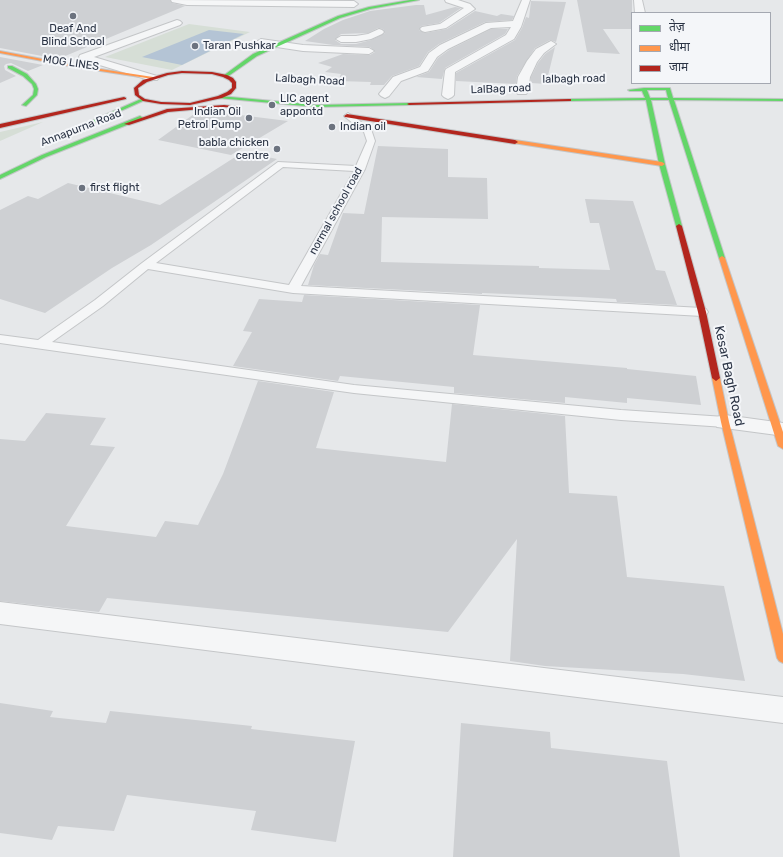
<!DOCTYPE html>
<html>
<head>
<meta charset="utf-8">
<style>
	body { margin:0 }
	#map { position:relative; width:783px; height:857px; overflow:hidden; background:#e6e8ea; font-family:Rubik,"Noto Sans Devanagari",sans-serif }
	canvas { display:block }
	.legend { position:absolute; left:631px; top:12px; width:140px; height:72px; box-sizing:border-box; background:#f4f6f9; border:1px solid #a4a8b1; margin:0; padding:5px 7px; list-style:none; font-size:12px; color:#2b3445 }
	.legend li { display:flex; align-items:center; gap:8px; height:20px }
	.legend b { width:20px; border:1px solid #a4a8b1 }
</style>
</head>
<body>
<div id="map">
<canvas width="783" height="857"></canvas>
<ul class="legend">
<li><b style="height:5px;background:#63d668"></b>तेज़</li>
<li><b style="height:5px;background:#ff974d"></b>धीमा</li>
<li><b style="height:5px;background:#b3261e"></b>जाम</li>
</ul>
</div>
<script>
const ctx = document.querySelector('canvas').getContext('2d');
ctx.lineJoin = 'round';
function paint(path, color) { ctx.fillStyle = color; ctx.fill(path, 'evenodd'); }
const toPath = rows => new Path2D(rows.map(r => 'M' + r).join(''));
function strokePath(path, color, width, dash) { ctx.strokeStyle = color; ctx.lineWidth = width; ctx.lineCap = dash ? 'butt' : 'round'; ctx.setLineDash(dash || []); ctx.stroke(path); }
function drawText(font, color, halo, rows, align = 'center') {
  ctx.font = font + ' Rubik,sans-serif'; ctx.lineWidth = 4; ctx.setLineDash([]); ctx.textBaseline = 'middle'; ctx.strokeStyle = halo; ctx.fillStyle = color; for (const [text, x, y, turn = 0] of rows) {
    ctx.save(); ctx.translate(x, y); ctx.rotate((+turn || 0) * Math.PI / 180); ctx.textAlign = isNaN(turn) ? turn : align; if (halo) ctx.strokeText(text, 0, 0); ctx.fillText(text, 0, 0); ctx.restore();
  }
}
const green = toPath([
	[189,24,250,32,172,70,105,57],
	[43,122,0,141,0,132]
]);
const water = toPath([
	[209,30,244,34,182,65,142,57]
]);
const building = toPath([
	[0,0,170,0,172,3,185,6,58,59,0,48],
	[577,0,632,0,632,29,603,29,620,54,587,52],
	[531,1,566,2,556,42,550,40,535,48,517,76,516,84,456,81,456,73,515,40,522,28,526,17,529,18],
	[416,5,424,5,426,15,455,7,461,8,439,23,421,26,419,30,425,33,447,29,475,11,497,16,501,14,514,16,512,20,485,22,439,44,428,52,419,66,392,76,384,85,370,85,371,82,338,81,341,74,325,72,332,67,318,63,343,54,370,55,375,52,370,47,333,45,305,41,324,29,343,20,370,11],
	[378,28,383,29,385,33,371,40,356,44,341,44,335,40,341,34,368,33],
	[491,29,508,29,505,34,445,68,442,79,416,77,429,72,438,58,449,50],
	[555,47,546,84,531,83,531,77,538,63,545,54],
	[0,57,43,65,28,71,11,63,6,64,4,66,5,70,16,76,0,83],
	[216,112,288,121,231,155,158,140,194,114],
	[378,146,448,149,448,177,487,178,488,219,382,217,381,262,539,266,539,268,610,270,599,223,590,223,585,199,633,201,656,270,665,271,677,305,617,302,616,299,580,297,482,293,482,294,308,285,314,265,320,254,328,255,343,213,364,214],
	[243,152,277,159,151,245,112,268,45,313,0,299,0,210,28,196,38,199,68,183,160,205],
	[304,295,480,305,473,355,627,368,627,369,696,376,701,405,627,398,627,403,565,397,565,403,454,393,454,387,340,376,338,381,233,366,252,332,243,331,259,299,302,302],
	[258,381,334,392,316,448,446,462,452,404,565,416,569,493,617,496,627,577,724,586,745,681,683,674,545,666,510,661,517,539,448,632,107,598,99,612,0,601,0,439,25,441,46,413,106,418,90,445,115,447,66,526,156,537,165,521,198,525,223,474],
	[0,703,53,711,50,717,106,723,110,711,252,726,251,729,355,741,336,842,251,830,256,811,127,795,114,831,58,826,52,840,0,833],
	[461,723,550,732,551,748,667,761,680,857,453,857]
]);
const lane = toPath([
	[348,113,371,129,375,141,365,169,301,286,702,308,706,309,708,312,706,315,702,316,293,293,148,269,103,306,52,342,354,385,621,410,725,417,730,419,732,422,730,425,725,427,621,420,354,393,0,343,0,335,38,340,95,300,142,263,278,162,356,166,367,141,364,132,344,116,348,113],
	[283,167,354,171,289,285,156,263,283,167]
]);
const street = toPath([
	[171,0,354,1,358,4,354,7,187,5,172,2,171,0],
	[445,0,458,0,470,4,475,9,446,28,425,32,422,31,420,29,422,27,440,24,464,8,446,2,445,0],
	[522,0,530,0,521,27,514,39,455,72,454,95,452,97,448,99,444,97,442,95,445,71,446,69,506,35,511,27,491,28,448,49,437,57,428,71,401,81,389,96,385,98,381,96,379,94,393,77,420,67,429,53,440,45,486,23,513,21,522,0],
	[634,0,642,0,645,13,635,13,634,0],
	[177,20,180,21,182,23,180,25,94,57,157,76,159,78,157,80,149,80,80,59,79,57,80,55,177,20],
	[379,29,382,30,384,32,382,34,371,39,356,42,341,42,336,39,341,36,356,36,368,34,379,29],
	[261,39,303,45,369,48,374,51,369,54,303,51,257,44,256,42,261,39],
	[551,41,556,44,544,53,537,62,530,77,528,92,526,94,518,94,516,92,518,77,527,61,536,49,551,41],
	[725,415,783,423,783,433,777,435,717,427,714,422,717,417,725,415],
	[0,602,783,697,783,723,0,624,0,602]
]);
const fast = toPath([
	[410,0,419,0,370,9,340,18,257,56,227,77,223,76,253,54,338,16,369,7,410,0],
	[8,66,12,66,27,74,36,84,38,89,37,95,26,106,22,105,33,95,34,89,32,84,23,76,8,68,8,66],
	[644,88,670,88,673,98,783,99,783,101,674,100,725,258,724,259,722,260,719,258,669,100,651,100,665,164,682,226,679,228,676,226,659,164,646,100,569,101,567,100,569,99,645,98,642,91,630,91,628,90,644,88],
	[647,90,666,90,668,98,650,98,647,90],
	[220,96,316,105,409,103,411,104,409,105,316,107,218,98,218,96,220,96],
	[141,99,145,100,94,123,89,122,141,99],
	[140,116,143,118,142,119,46,157,0,179,0,175,42,155,140,116]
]);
const slow = toPath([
	[0,51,74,65,153,77,155,78,153,79,74,67,0,53,0,51],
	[515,140,662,162,665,164,662,166,513,143,512,142,515,140],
	[722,256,725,258,783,432,783,449,778,446,719,258,722,256],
	[716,375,720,378,729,422,783,634,783,663,779,661,777,658,721,422,712,378,716,375]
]);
const jam = toPath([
	[182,71,212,72,227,75,233,78,236,82,236,88,231,94,222,98,190,105,161,104,143,101,135,95,134,88,143,80,167,73,182,71],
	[182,73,212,74,223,77,229,80,232,83,232,88,227,92,218,96,190,103,161,102,145,99,139,95,138,88,147,82,168,75,182,73],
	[124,97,126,98,126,99,0,128,0,124,124,97],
	[569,99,571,99,571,101,409,105,407,104,409,103,569,99],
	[224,105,241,107,239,108,224,107,168,112,129,125,124,124,167,109,224,105],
	[347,114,515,140,518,142,515,144,345,117,344,116,347,114],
	[679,224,682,226,706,312,720,378,716,381,712,378,698,312,676,226,679,224]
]);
const markers = [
	[73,16,4,"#6c737f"],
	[195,46,4,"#6c737f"],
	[272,105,4,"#6c737f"],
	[249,118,4,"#6c737f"],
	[332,127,4,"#6c737f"],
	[277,149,4,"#6c737f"],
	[82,188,4,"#6c737f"]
];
const farPoinames = [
	["Deaf And",73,29,"center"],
	["Blind School",73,42,"center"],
	["Taran Pushkar",203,46],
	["LIC agent",280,99],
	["appontd",280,112],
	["Indian Oil",241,112,"right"],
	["Petrol Pump",241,125,"right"],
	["Indian oil",340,127],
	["babla chicken",269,143,"right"],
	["centre",269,156,"right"],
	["first flight",90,188]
];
const farStreetnames = [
	["MOG LINES",71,63,8],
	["lalbagh road",574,79,-1],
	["Lalbagh Road",310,80,3],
	["LalBag road",501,89,-2],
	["Annapurna Road",81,128,-21],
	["normal school road",336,211,-61]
];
const streetNames = [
	["Kesar Bagh Road",729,376,78]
];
paint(green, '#d6ded6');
paint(water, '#b4c4d5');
paint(building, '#ced0d3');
strokePath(lane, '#c4c6c8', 2);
strokePath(street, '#c4c6c8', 2);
strokePath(fast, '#c4c6c8', 2);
strokePath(slow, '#c4c6c8', 2);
strokePath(jam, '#c4c6c8', 2);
paint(lane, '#f5f6f7');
paint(street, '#f5f6f7');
paint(fast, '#63d668');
paint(slow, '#ff974d');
paint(jam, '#b3261e');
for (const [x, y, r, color] of markers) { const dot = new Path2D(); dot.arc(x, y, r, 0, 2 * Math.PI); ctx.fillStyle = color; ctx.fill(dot); strokePath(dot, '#f4f6f9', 1.5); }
drawText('11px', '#2b3445', '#f4f6f9', farPoinames, 'left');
drawText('11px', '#2b3445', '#f4f6f9', farStreetnames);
drawText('13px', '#2b3445', '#f4f6f9', streetNames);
</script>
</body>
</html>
